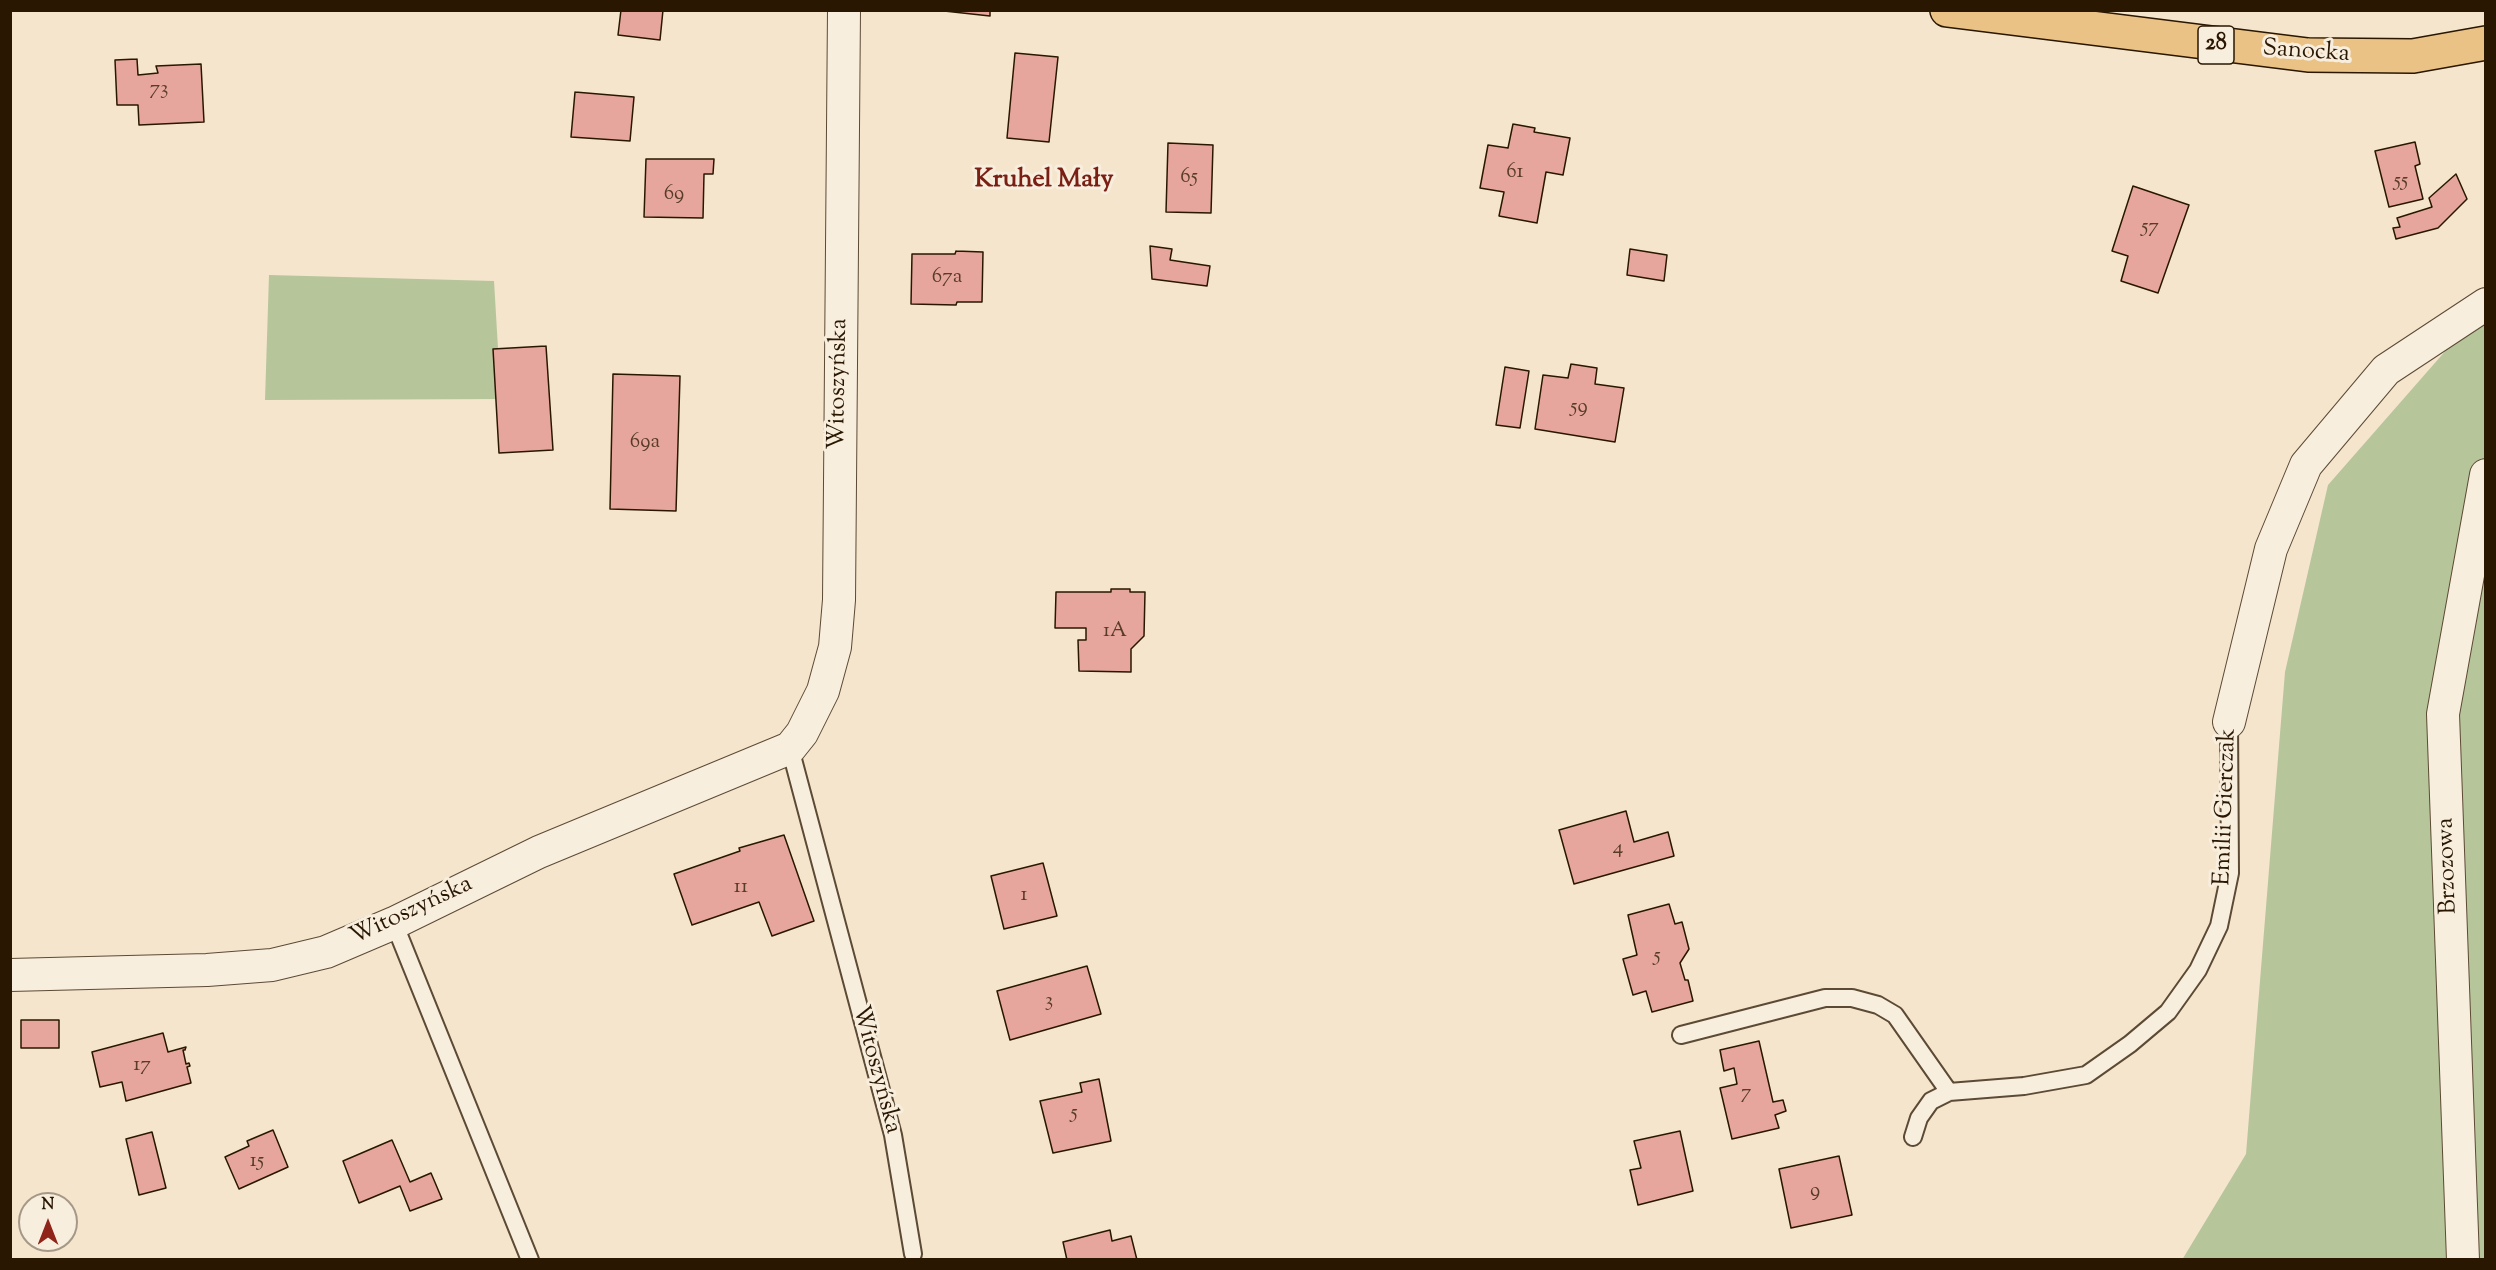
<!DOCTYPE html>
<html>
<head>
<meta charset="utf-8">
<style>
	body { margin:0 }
	#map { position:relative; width:2496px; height:1270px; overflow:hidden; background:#f4e5cc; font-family:"Sorts Mill Goudy",serif }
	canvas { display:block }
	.frame { position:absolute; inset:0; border:12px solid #291702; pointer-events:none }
	.north { position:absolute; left:18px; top:1192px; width:60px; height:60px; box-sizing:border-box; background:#f8eede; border:2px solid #a59886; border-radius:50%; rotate:0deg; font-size:16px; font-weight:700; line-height:24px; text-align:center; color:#291702 }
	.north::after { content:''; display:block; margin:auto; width:21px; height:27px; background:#8f2418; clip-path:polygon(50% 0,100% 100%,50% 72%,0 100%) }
</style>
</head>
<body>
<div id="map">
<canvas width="2496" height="1270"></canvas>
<div class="frame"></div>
<div class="north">N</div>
</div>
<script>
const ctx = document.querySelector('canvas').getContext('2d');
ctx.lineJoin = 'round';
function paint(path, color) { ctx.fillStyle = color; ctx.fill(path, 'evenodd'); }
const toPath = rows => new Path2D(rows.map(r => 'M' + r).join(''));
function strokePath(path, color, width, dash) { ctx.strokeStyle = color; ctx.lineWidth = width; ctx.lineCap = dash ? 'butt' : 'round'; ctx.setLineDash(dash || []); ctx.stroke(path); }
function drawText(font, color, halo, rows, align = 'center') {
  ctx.font = font + ' "Sorts Mill Goudy",serif'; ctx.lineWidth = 6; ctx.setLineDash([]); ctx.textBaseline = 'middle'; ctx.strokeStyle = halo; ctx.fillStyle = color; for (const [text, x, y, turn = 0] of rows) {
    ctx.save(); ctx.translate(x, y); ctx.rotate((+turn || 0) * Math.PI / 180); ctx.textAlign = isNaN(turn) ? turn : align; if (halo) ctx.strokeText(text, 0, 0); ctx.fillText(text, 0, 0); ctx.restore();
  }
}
const green = toPath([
	[269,275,494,281,501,399,265,400],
	[2485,316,2485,1259,2182,1260,2246,1154,2285,672,2328,485,2462,332]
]);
const building = toPath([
	[621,10,663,10,660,40,618,35,621,10],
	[935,10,990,10,990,16,935,10],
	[1015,53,1058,57,1049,142,1007,138,1015,53],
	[137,59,138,75,158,73,156,66,201,64,204,122,139,125,138,105,117,105,115,60,137,59],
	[575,92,634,97,630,141,571,137,575,92],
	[1513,124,1535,128,1534,132,1570,138,1563,175,1546,172,1537,223,1499,216,1504,192,1480,188,1488,145,1508,148,1513,124],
	[2415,142,2420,164,2415,166,2423,199,2389,207,2375,151,2415,142],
	[1168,143,1213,145,1211,213,1166,212,1168,143],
	[646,159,714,159,713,174,704,174,703,218,644,217,646,159],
	[2456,174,2467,199,2438,228,2396,239,2393,228,2400,227,2397,218,2432,207,2429,198,2456,174],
	[2133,186,2189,205,2158,293,2121,281,2128,256,2112,251,2133,186],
	[1150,246,1172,249,1170,260,1210,266,1207,286,1152,279,1150,246],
	[1630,249,1667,255,1664,281,1627,275,1630,249],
	[956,251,983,252,982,302,957,302,956,305,911,304,912,254,955,254,956,251],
	[546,346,553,450,499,453,493,349,546,346],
	[1571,364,1597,368,1595,384,1624,388,1615,442,1535,429,1543,375,1568,378,1571,364],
	[1505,367,1529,371,1520,428,1496,425,1505,367],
	[613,374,680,376,676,511,610,509,613,374],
	[1111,589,1130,589,1130,592,1145,592,1144,636,1131,649,1131,672,1079,671,1078,640,1086,640,1086,628,1055,628,1056,592,1111,592,1111,589],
	[1626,811,1634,842,1668,832,1674,856,1574,884,1559,830,1626,811],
	[784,835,814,921,772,936,759,902,692,925,674,874,740,851,739,848,784,835],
	[1043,863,1057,916,1004,929,991,876,1043,863],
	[1669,904,1675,924,1682,922,1689,949,1680,963,1685,980,1688,980,1693,1001,1652,1012,1646,991,1633,995,1623,959,1637,955,1628,915,1669,904],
	[1087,966,1101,1014,1010,1040,997,991,1087,966],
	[21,1020,59,1020,59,1048,21,1048,21,1020],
	[163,1033,168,1052,186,1047,185,1050,183,1050,186,1064,189,1063,190,1066,187,1067,191,1083,126,1101,122,1082,100,1087,92,1052,163,1033],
	[1759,1041,1773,1102,1783,1100,1786,1111,1775,1115,1779,1128,1732,1139,1720,1088,1737,1084,1734,1068,1724,1071,1720,1050,1759,1041],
	[1099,1079,1111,1141,1053,1153,1040,1101,1082,1092,1080,1083,1099,1079],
	[273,1130,288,1167,239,1189,225,1157,249,1146,247,1141,273,1130],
	[1680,1131,1693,1191,1638,1205,1630,1170,1641,1168,1634,1141,1680,1131],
	[152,1132,166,1188,139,1195,126,1139,152,1132],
	[392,1140,410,1182,431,1173,442,1199,410,1211,400,1186,359,1203,343,1161,392,1140],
	[1839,1156,1852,1215,1791,1228,1779,1169,1839,1156],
	[1110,1230,1112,1241,1131,1236,1137,1260,1067,1260,1063,1242,1110,1230]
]);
const lane = toPath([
	[790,748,893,1135,913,1254],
	[394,923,530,1260],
	[1681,1035,1825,998,1852,998,1878,1005,1895,1015,1949,1092],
	[1913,1137,1919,1118,1931,1101,1949,1092,2024,1086,2086,1075,2130,1044,2168,1012,2198,970,2219,926,2230,873,2229,722]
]);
const street = toPath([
	[2229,722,2271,549,2306,465,2386,370,2486,304],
	[10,975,207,970,272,965,326,952,394,923,539,852,790,748,802,733,823,691,835,647,839,600,844,10],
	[2463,1260,2443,714,2486,475]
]);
const primary = toPath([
	[1947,10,2308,55,2413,56,2486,43]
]);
const numberNames = [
	["73",159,90],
	["61",1515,173],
	["65",1189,178],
	["55",2401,182],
	["69",674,195],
	["57",2150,228],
	["67a",947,278],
	["59",1579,408],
	["69a",645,443],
	["1A",1115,632],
	["4",1618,849],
	["11",741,888],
	["1",1024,896],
	["5",1657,957],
	["3",1049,1002],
	["17",142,1066],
	["7",1746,1094],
	["5",1074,1114],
	["15",257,1162],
	["9",1815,1192]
];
const shields = [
	[2216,45,36]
];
const shieldNames = [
	["28",2216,45]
];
const streetNames = [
	["Sanocka",2306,53,4],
	["Witoszyńska",840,384,-89],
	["Emilii Gierczak",2227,807,-88],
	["Brzozowa",2449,866,-92],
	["Witoszyńska",412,912,-25],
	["Witoszyńska",875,1070,75]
];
const neighbourhoodNames = [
	["Kruhel Mały",1044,182]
];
paint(green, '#b7c59b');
paint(building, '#e7a69d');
strokePath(building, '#291702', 1.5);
strokePath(lane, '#5c4a34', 20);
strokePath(street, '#5c4a34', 34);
strokePath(primary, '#291702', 36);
strokePath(lane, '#f8eede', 16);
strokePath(street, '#f8eede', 32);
strokePath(primary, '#eac286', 33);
drawText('21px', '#583b29', null, numberNames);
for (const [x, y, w] of shields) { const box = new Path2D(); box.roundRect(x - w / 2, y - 19, w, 38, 4.5); ctx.fillStyle = '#f8eede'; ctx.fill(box); strokePath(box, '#291702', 1.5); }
drawText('bold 22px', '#291702', null, shieldNames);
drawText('24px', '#291702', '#f8eede', streetNames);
drawText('bold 26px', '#7a1f14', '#f8eede', neighbourhoodNames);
</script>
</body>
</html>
